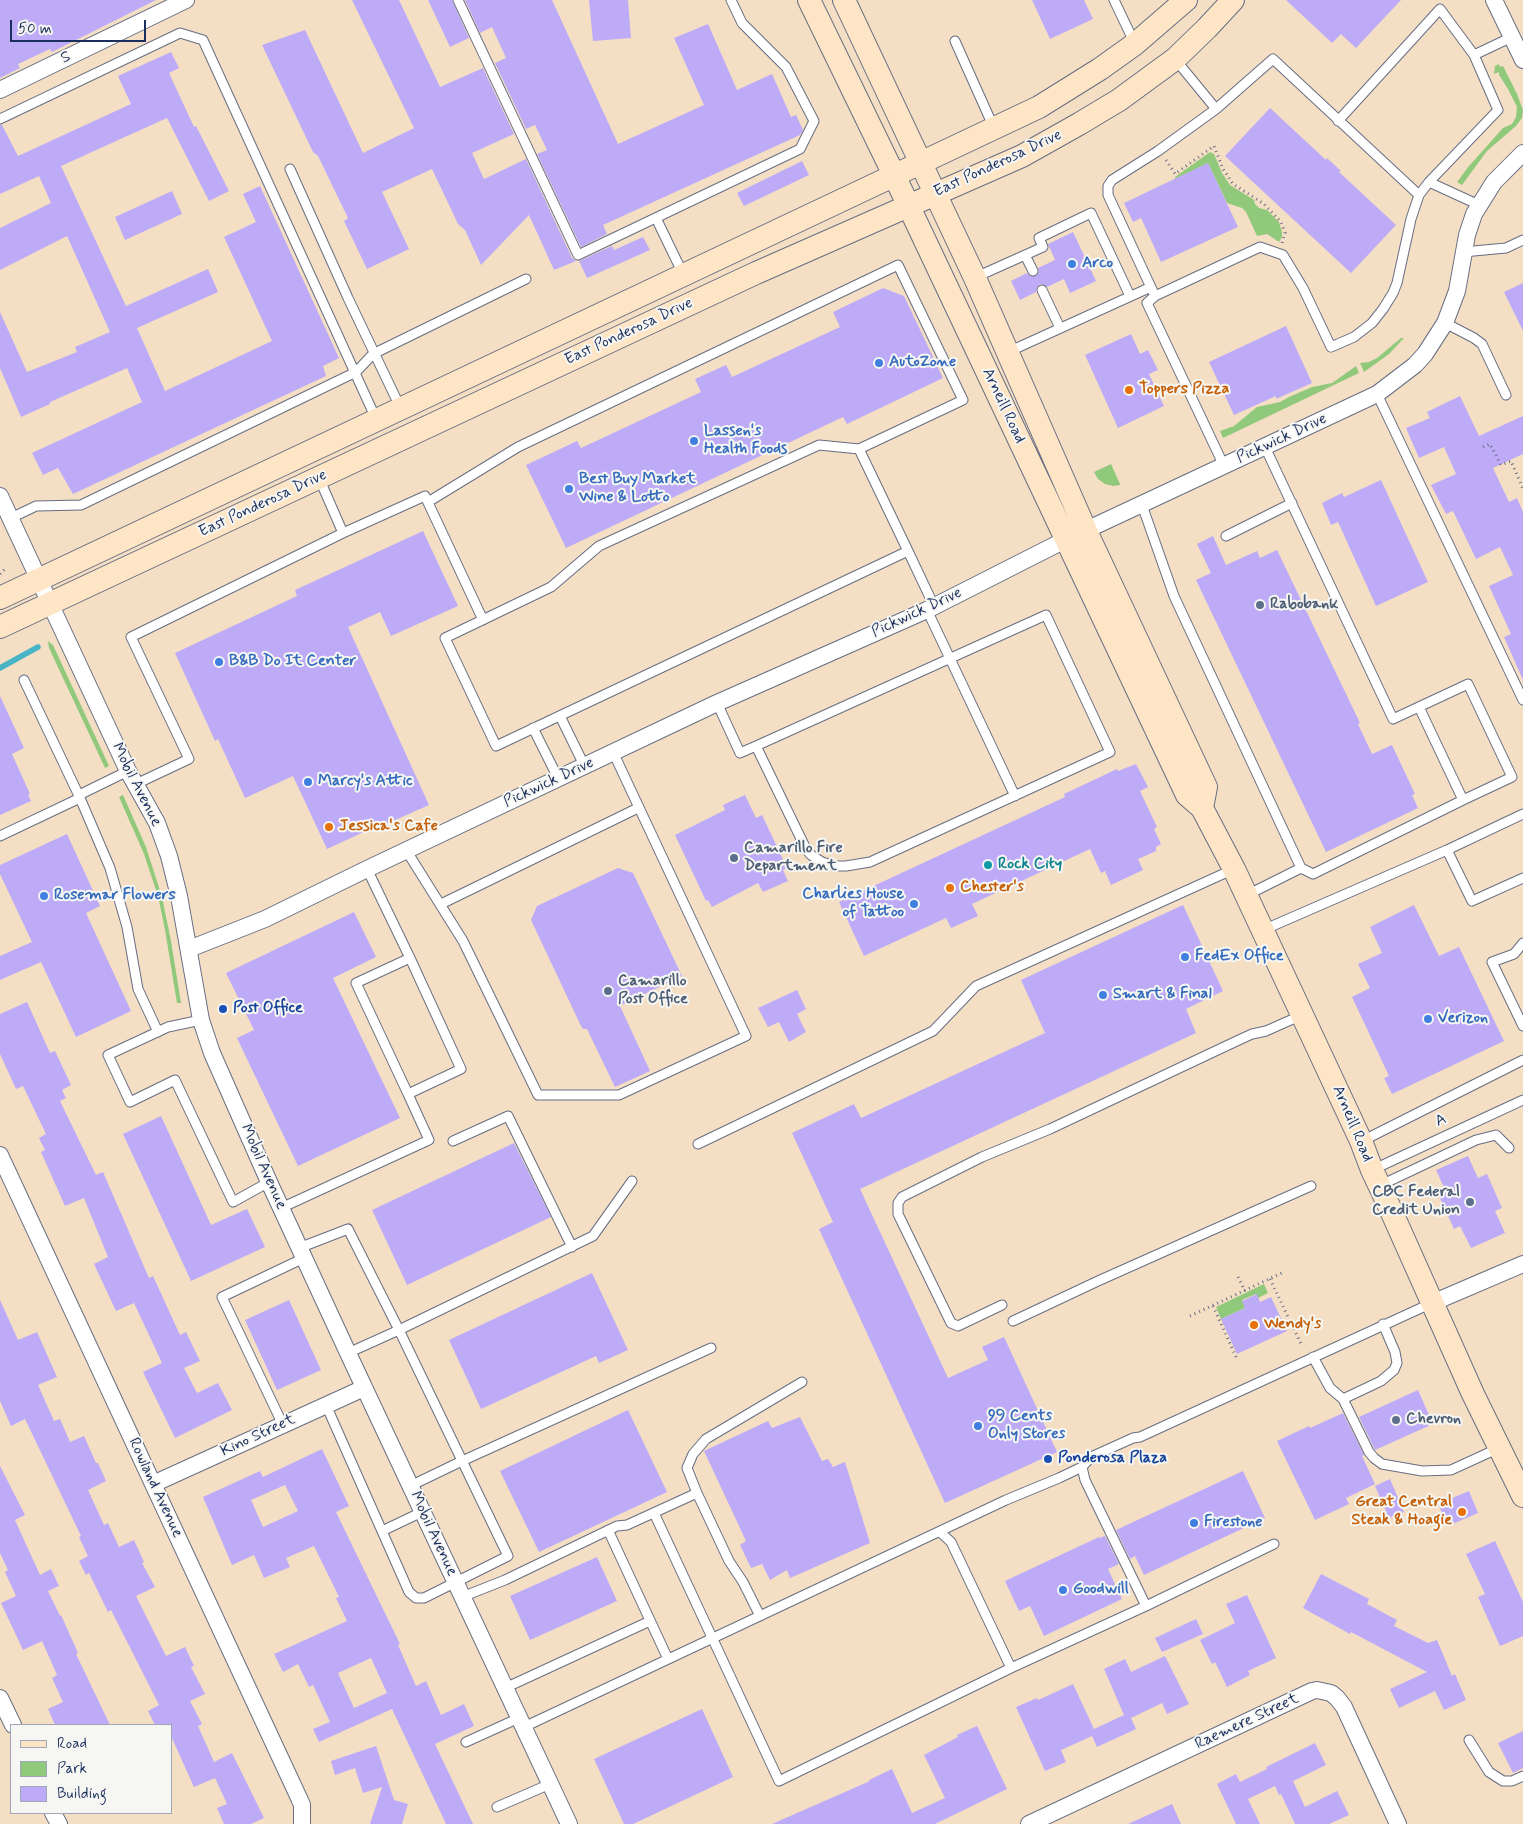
<!DOCTYPE html>
<html>
<head>
<meta charset="utf-8">
<style>
	body { margin:0 }
	#map { position:relative; width:1523px; height:1824px; overflow:hidden; background:#f4dfc5; font-family:Mynerve,sans-serif }
	canvas { display:block }
	.legend { position:absolute; left:10px; top:1724px; width:162px; height:90px; box-sizing:border-box; background:#f6f6f2; border:1px solid #9ea6b7; margin:0; padding:6px 9px; list-style:none; font-size:15px; color:#1b2f5e }
	.legend li { display:flex; align-items:center; gap:10px; height:25px }
	.legend b { width:25px; border:1px solid #9ea6b7 }
	.scale { position:absolute; left:10px; top:20px; width:136px; height:22px; box-sizing:border-box; border:2px solid #1b2f5e; border-top:0; padding-left:6px; font-size:15px; line-height:18px; white-space:nowrap; color:#1b2f5e; -webkit-text-stroke:4px #f6f6f2; paint-order:stroke }
</style>
</head>
<body>
<div id="map">
<canvas width="1523" height="1824"></canvas>
<ul class="legend">
<li><b style="height:6px;background:#fee5c5"></b>Road</li>
<li><b style="height:14px;background:#91c97c"></b>Park</li>
<li><b style="height:14px;background:#bdabf8"></b>Building</li>
</ul>
<div class="scale">50 m</div>
</div>
<script>
const ctx = document.querySelector('canvas').getContext('2d');
ctx.lineJoin = 'round';
function paint(path, color) { ctx.fillStyle = color; ctx.fill(path, 'evenodd'); }
const toPath = rows => new Path2D(rows.map(r => 'M' + r).join(''));
function strokePath(path, color, width, dash) { ctx.strokeStyle = color; ctx.lineWidth = width; ctx.lineCap = dash ? 'butt' : 'round'; ctx.setLineDash(dash || []); ctx.stroke(path); }
function drawText(font, color, halo, rows, align = 'center') {
  ctx.font = font + ' Mynerve,sans-serif'; ctx.lineWidth = 4; ctx.setLineDash([]); ctx.textBaseline = 'middle'; ctx.strokeStyle = halo; ctx.fillStyle = color; for (const [text, x, y, turn = 0] of rows) {
    ctx.save(); ctx.translate(x, y); ctx.rotate((+turn || 0) * Math.PI / 180); ctx.textAlign = isNaN(turn) ? turn : align; if (halo) ctx.strokeText(text, 0, 0); ctx.fillText(text, 0, 0); ctx.restore();
  }
}
const green = toPath([
	[1499,64,1500,67,1503,66,1517,94,1523,110,1522,118,1516,126,1487,151,1462,185,1457,182,1469,166,1503,128,1512,124,1516,117,1517,107,1508,89,1499,75,1499,72,1494,74,1495,66],
	[1210,152,1214,154,1222,173,1230,185,1254,200,1255,204,1259,208,1267,210,1279,222,1282,232,1282,237,1279,242,1267,234,1257,236,1246,212,1242,208,1227,203,1208,163,1175,179,1175,177],
	[1401,338,1404,338,1389,354,1364,372,1360,363,1369,362,1377,358],
	[1356,366,1359,373,1223,438,1220,431,1234,426,1257,407,1280,402,1289,397,1312,387,1332,383],
	[1111,464,1120,484,1120,485,1113,486,1105,484,1098,479,1094,472],
	[48,641,53,645,109,766,105,768,49,648],
	[123,795,146,847,162,897,171,941,181,1003,177,1003,165,930,158,896,144,854,119,797],
	[1264,1284,1268,1293,1258,1298,1256,1294,1242,1300,1245,1308,1221,1319,1216,1307]
]);
const stream = toPath([
	[0,668,38,647]
]);
const building = toPath([
	[0,0,156,0,52,52,50,49,18,64,20,68,0,78],
	[352,0,399,0,440,87,483,68,514,134,472,153,484,179,526,159,572,258,576,261,554,270,529,215,481,265,465,230,458,224,432,169,382,192,409,249,367,269,344,221,348,218,318,156,313,152,262,45,305,30,363,153,414,128],
	[428,0,452,0,469,38,450,47],
	[465,0,552,0,618,144,704,105,674,38,708,24,737,90,772,74,791,117,796,115,803,130,800,135,603,225,607,234,581,247,537,154,547,150,535,125,526,129,495,63,506,58,492,27,480,33],
	[589,0,628,0,631,38,593,41],
	[1032,0,1084,0,1093,19,1050,39],
	[1286,0,1401,0,1356,48,1341,34,1332,43],
	[171,52,179,68,169,73,194,127,196,126,229,191,209,201,167,118,61,166,126,306,208,269,218,292,137,328,165,391,272,341,224,237,256,222,243,194,260,186,339,358,323,366,326,376,73,494,58,468,43,475,32,453,142,402,127,368,50,402,50,404,21,417,0,368,0,312,27,372,77,352,75,347,110,332,67,236,0,270,0,228,51,203,39,176,0,194,0,125,2,125,18,156,131,104,118,76],
	[1270,108,1326,160,1327,158,1341,171,1339,172,1396,225,1351,273,1225,156],
	[802,161,809,175,744,206,737,193],
	[1208,163,1238,227,1161,262,1141,218,1133,222,1124,203],
	[172,191,182,214,125,240,115,217],
	[1073,232,1096,281,1070,293,1064,279,1047,287,1045,285,1040,284,1037,287,1036,292,1020,300,1011,281,1027,273,1030,276,1036,276,1039,272,1038,268,1055,260,1048,244],
	[643,237,650,250,587,278,579,261,612,246,614,250],
	[1523,283,1523,331,1504,292],
	[883,288,904,296,943,378,847,424,843,417,566,548,526,465,577,441,581,448,701,392,695,379,726,365,732,377,840,327,833,312],
	[1286,326,1312,383,1276,399,1276,396,1234,415,1209,362],
	[1131,334,1140,354,1148,350,1158,370,1149,374,1164,406,1118,428,1085,355],
	[1460,396,1479,436,1523,416,1523,454,1493,468,1509,502,1517,498,1523,512,1523,680,1504,637,1511,634,1489,586,1513,575,1500,547,1476,559,1453,511,1446,514,1431,485,1456,474,1444,447,1419,458,1406,428,1430,418,1427,412],
	[1381,480,1428,582,1376,606,1338,522,1331,525,1322,503,1342,493,1344,497],
	[423,531,458,606,391,636,380,612,348,627,429,805,384,825,383,823,327,849,293,776,245,798,218,739,215,741,175,653,297,596,295,590],
	[1213,536,1226,565,1257,551,1260,558,1277,550,1360,723,1358,724,1372,754,1392,745,1415,794,1412,795,1418,808,1326,852,1196,580,1211,573,1197,544],
	[0,696,24,748,12,754,30,794,28,795,31,801,0,815],
	[1136,764,1148,787,1140,791,1157,827,1154,829,1161,844,1156,847,1156,851,1138,859,1143,870,1111,885,1105,871,1101,873,1090,849,972,904,978,916,951,928,946,918,864,956,839,902,1065,797,1064,794,1117,769,1118,771],
	[745,795,756,818,762,815,787,868,783,870,788,881,763,892,758,883,712,907,708,900,706,901,675,835,725,810,723,805],
	[67,834,100,906,86,913,131,1011,76,1037,41,962,0,980,0,956,32,942,0,874,0,865],
	[618,868,633,873,682,976,620,1006,650,1071,615,1087,587,1029,583,1029,580,1024,531,920,537,906],
	[1183,905,1223,991,1186,1009,1196,1033,860,1189,948,1378,988,1360,982,1347,1004,1337,1057,1452,945,1503,819,1229,833,1222,792,1133,854,1104,861,1118,1045,1033,1021,980],
	[1414,905,1439,956,1459,947,1504,1041,1392,1094,1384,1078,1389,1076,1352,997,1370,988,1358,964,1382,953,1370,927],
	[354,912,376,957,333,978,400,1118,298,1166,237,1038,254,1030,226,973],
	[797,990,806,1009,797,1014,806,1032,789,1042,779,1022,768,1027,758,1008],
	[27,1002,50,1053,55,1051,71,1085,62,1090,66,1098,60,1101,96,1175,103,1172,149,1278,153,1276,180,1335,186,1332,200,1361,184,1368,197,1393,218,1383,232,1410,175,1438,143,1372,162,1363,134,1303,116,1311,94,1264,108,1257,84,1198,65,1206,41,1152,45,1150,39,1138,46,1134,23,1086,16,1089,0,1054,0,1014],
	[161,1116,211,1225,247,1209,265,1247,191,1281,123,1134],
	[514,1143,551,1217,407,1285,372,1210],
	[1468,1156,1478,1178,1487,1174,1502,1208,1495,1211,1505,1233,1471,1248,1460,1226,1454,1229,1439,1196,1446,1192,1436,1170],
	[592,1273,628,1350,599,1363,596,1356,481,1409,449,1340],
	[1257,1294,1260,1302,1271,1297,1287,1331,1237,1354,1221,1319,1245,1308,1242,1301],
	[0,1300,18,1340,37,1332,57,1377,38,1385,54,1421,60,1419,70,1442,84,1436,96,1463,98,1463,106,1481,88,1490,104,1525,108,1523,119,1547,134,1540,144,1562,142,1563,155,1587,136,1596,166,1656,185,1647,194,1666,191,1667,205,1694,190,1701,202,1724,198,1726,214,1762,232,1753,264,1818,251,1824,224,1824,217,1808,227,1804,215,1778,194,1787,171,1736,171,1725,155,1725,148,1711,159,1705,111,1610,108,1612,89,1573,86,1575,79,1561,88,1556,79,1537,81,1536,25,1419,11,1426,0,1401],
	[289,1300,321,1370,277,1390,245,1320],
	[1418,1390,1433,1424,1375,1450,1359,1417],
	[628,1410,667,1492,539,1552,500,1471],
	[1343,1413,1364,1455,1362,1456,1375,1484,1346,1498,1349,1504,1315,1520,1277,1441,1309,1426,1310,1428],
	[800,1417,822,1461,828,1459,833,1467,845,1462,870,1543,790,1578,787,1570,770,1580,762,1564,751,1568,740,1545,746,1541,704,1451,768,1421,772,1428],
	[322,1449,349,1506,336,1512,400,1644,398,1645,416,1686,426,1681,441,1715,464,1704,474,1726,435,1744,473,1824,446,1824,392,1709,319,1742,313,1729,330,1722,313,1685,309,1687,298,1664,283,1672,274,1654,347,1621,336,1598,339,1597,314,1546,286,1558,290,1567,264,1578,254,1555,232,1565,203,1497,260,1471,263,1477],
	[285,1485,298,1511,263,1527,251,1500],
	[371,1658,387,1693,354,1708,338,1673],
	[0,1466,25,1515,15,1520,40,1575,51,1569,59,1586,48,1591,60,1616,61,1615,78,1653,76,1654,110,1725,55,1725,48,1709,63,1702,52,1678,57,1675,42,1641,23,1650,1,1603,16,1596,5,1572,8,1570,0,1553],
	[1243,1471,1265,1518,1144,1575,1135,1556,1130,1559,1116,1530],
	[1390,1479,1404,1512,1389,1518,1375,1486],
	[1469,1491,1478,1513,1448,1526,1438,1504],
	[1105,1536,1119,1564,1108,1569,1122,1599,1044,1636,1030,1606,1019,1611,1005,1581,1099,1537,1099,1538],
	[1495,1541,1523,1602,1523,1636,1500,1646,1478,1597,1485,1594,1466,1554],
	[597,1557,617,1601,530,1640,510,1596],
	[1321,1574,1369,1599,1367,1604,1397,1620,1394,1626,1428,1643,1437,1640,1452,1676,1455,1674,1466,1700,1444,1710,1435,1691,1399,1708,1390,1689,1427,1672,1351,1632,1350,1634,1303,1608],
	[1247,1595,1276,1658,1248,1671,1250,1675,1227,1687,1215,1662,1212,1664,1200,1640,1235,1623,1226,1604],
	[1196,1619,1203,1634,1162,1652,1155,1638],
	[1165,1656,1189,1704,1167,1714,1162,1703,1131,1718,1136,1729,1097,1747,1092,1736,1061,1750,1066,1762,1045,1771,1016,1707,1037,1698,1038,1700,1073,1684,1094,1729,1124,1715,1104,1669,1125,1659,1131,1672],
	[702,1709,733,1777,633,1824,624,1824,594,1759],
	[977,1726,1007,1789,935,1824,772,1824,870,1781,869,1780,892,1769,912,1813,945,1798,924,1755,958,1737,957,1735],
	[1523,1731,1523,1768,1513,1773,1498,1743],
	[1315,1743,1326,1765,1293,1781,1305,1807,1337,1791,1349,1815,1329,1824,1295,1824,1281,1794,1279,1795,1275,1786,1248,1799,1260,1824,1236,1824,1217,1784,1236,1774,1240,1782,1267,1769,1266,1767],
	[376,1746,394,1800,408,1804,402,1824,370,1824,382,1787,363,1793,355,1768,335,1775,331,1761],
	[1172,1804,1181,1824,1128,1824]
]);
const path = toPath([
	[1166,160,1175,174,1214,146,1223,169,1233,184,1264,204,1281,222,1285,233,1282,243],
	[1483,447,1490,444,1501,465,1511,461,1523,489],
	[0,574,6,568],
	[1238,1277,1245,1291],
	[1270,1279,1302,1346],
	[1213,1306,1237,1359],
	[1190,1316,1284,1272]
]);
const service = toPath([
	[458,0,578,255,800,149,814,121,786,67,742,23,731,0],
	[1114,0,1135,44],
	[955,41,994,128],
	[1474,55,1512,37],
	[1175,59,1216,109],
	[0,119,180,33,203,40,377,421],
	[290,169,348,298,401,409],
	[1429,182,1479,205],
	[656,218,683,274],
	[1463,252,1506,248,1523,240],
	[1025,255,1033,271],
	[976,277,1043,247,1039,238,1091,213,1130,296],
	[1042,290,1060,328],
	[1155,296,1108,195,1108,186,1112,180,1158,151,1216,109,1273,59,1419,195],
	[1445,323,1474,338,1482,344,1506,395],
	[1008,352,1151,287],
	[1377,394,1523,700],
	[1265,447,1393,719,1468,684,1512,777,1463,800,1419,707],
	[1224,466,1147,303,1155,296,1260,247,1283,255,1303,288,1331,347,1354,337,1372,323,1383,309,1393,293,1397,283,1411,219,1419,195,1429,182,1498,110,1474,55,1440,9,1338,121],
	[319,478,343,533,425,496,483,620],
	[428,502,518,447,898,265,963,400,859,449],
	[1142,505,1174,596,1301,868,1313,874,1463,800],
	[11,518,36,506,81,505,356,372,373,354,526,279],
	[1226,536,1292,503],
	[908,551,496,746,445,638,551,587,599,546,819,445,859,449,908,551,934,606],
	[927,610,1015,796],
	[24,680,80,798,110,868,127,927,138,989,158,1032],
	[717,703,740,753,756,746,1046,615,1110,752,870,862,846,866,836,866,822,862,811,855,806,849,756,746],
	[560,716,585,767],
	[533,728,558,778],
	[136,784,189,759,131,637,343,533],
	[79,795,128,771],
	[0,836,80,798],
	[406,850,463,941,538,1095,619,1095,746,1036,613,752],
	[1447,850,1472,901,1523,878],
	[367,869,410,958,461,1069,408,1094,356,983,410,958],
	[1247,895,1301,868],
	[441,904,638,808],
	[1263,930,1447,850,1523,814],
	[1523,943,1514,954,1492,962,1523,1026],
	[201,1020,168,1027,108,1055,130,1102,175,1080,233,1202,269,1182],
	[453,1141,508,1116,572,1247],
	[1362,1141,1523,1060],
	[698,1144,933,1031,976,986,1234,869],
	[1372,1170,1523,1100],
	[1381,1185,1476,1140,1496,1135,1509,1148],
	[281,1208,429,1140,408,1094],
	[299,1248,348,1229,399,1330,508,1556,424,1598,416,1598,409,1592,326,1405],
	[1002,1305,958,1326,951,1323,898,1214,898,1203,902,1197,982,1157,1050,1129,1241,1039,1252,1034,1266,1031,1302,1015],
	[1013,1321,1098,1281,1311,1186],
	[348,1353,399,1330,593,1236,632,1181],
	[1313,1357,1330,1388,1343,1399,1369,1452,1374,1458,1382,1464,1422,1471,1451,1470,1499,1448],
	[1343,1399,1381,1381,1394,1370,1397,1363,1395,1352,1383,1324],
	[283,1425,222,1297,304,1258],
	[410,1486,462,1461,711,1348],
	[697,1493,687,1468,693,1454,706,1439,802,1382],
	[654,1513,779,1781,1011,1668,951,1542,940,1532],
	[608,1530,668,1659],
	[382,1531,422,1512],
	[462,1597,505,1580,617,1526,627,1525,697,1493,729,1561,743,1582,760,1616],
	[1146,1606,1274,1544],
	[1011,1668,1146,1606,1085,1480,1082,1467],
	[505,1688,650,1621],
	[524,1727,1006,1500,1059,1478,1082,1467,1091,1457,1133,1438,1140,1437,1432,1303],
	[1469,1740,1489,1772,1503,1781,1512,1781,1523,1776],
	[466,1742,519,1718],
	[497,1807,550,1784]
]);
const minor = toPath([
	[1494,0,1523,60],
	[0,90,186,0],
	[0,496,128,771,157,823,169,856,179,896,201,1020,212,1053,269,1182,348,1353,569,1824],
	[189,949,265,919,367,869,717,703,927,610,1065,540,1377,394,1415,365,1425,354,1445,323,1457,291,1467,235,1474,214,1494,182,1523,153],
	[0,1155,299,1798,302,1805,302,1824],
	[1432,1303,1523,1264],
	[153,1484,364,1388],
	[0,1698,13,1725],
	[53,1813,59,1824],
	[1029,1824,1312,1691,1317,1690,1331,1693,1337,1698,1344,1707,1398,1824]
]);
const secondary = toPath([
	[809,0,894,175,1187,795,1202,808,1234,869,1361,1141,1372,1170,1389,1206,1473,1394,1523,1496],
	[844,0,975,278,1086,531,1206,787,1202,808],
	[0,598,1039,107,1100,69,1135,44,1186,0],
	[0,627,756,273,1022,156,1079,124,1119,100,1175,59,1207,28,1233,0]
]);
const markers = [
	[1072,264,5,"#3f7fe0"],
	[879,363,5,"#3f7fe0"],
	[1129,390,5,"#e8710a"],
	[694,441,5,"#3f7fe0"],
	[569,489,5,"#3f7fe0"],
	[1260,605,5,"#5c6f8a"],
	[219,662,5,"#3f7fe0"],
	[308,782,5,"#3f7fe0"],
	[329,827,5,"#e8710a"],
	[734,858,5,"#5c6f8a"],
	[988,865,5,"#0f9aa8"],
	[950,888,5,"#e8710a"],
	[44,896,5,"#3f7fe0"],
	[914,904,5,"#3f7fe0"],
	[1185,957,5,"#3f7fe0"],
	[608,991,5,"#5c6f8a"],
	[1103,995,5,"#3f7fe0"],
	[223,1009,5,"#1a4fb4"],
	[1428,1019,5,"#3f7fe0"],
	[1470,1202,5,"#5c6f8a"],
	[1254,1325,5,"#e8710a"],
	[1396,1420,5,"#5c6f8a"],
	[978,1426,5,"#3f7fe0"],
	[1048,1459,5,"#1a4fb4"],
	[1462,1512,5,"#e8710a"],
	[1194,1523,5,"#3f7fe0"],
	[1063,1590,5,"#3f7fe0"]
];
const streetNames = [
	["S",66,58,-26],
	["East Ponderosa Drive",998,164,-25],
	["East Ponderosa Drive",629,332,-25],
	["Arneill Road",1003,406,65],
	["Pickwick Drive",1282,439,-25],
	["East Ponderosa Drive",263,504,-25],
	["Pickwick Drive",917,613,-25],
	["Pickwick Drive",549,783,-25],
	["Mobil Avenue",136,785,63],
	["A",1441,1121,-25],
	["Arneill Road",1352,1124,67],
	["Mobil Avenue",263,1167,66],
	["Kino Street",258,1436,-25],
	["Rowland Avenue",155,1488,65],
	["Mobil Avenue",433,1534,65],
	["Raemere Street",1247,1722,-25]
];
const shopNames = [
	["Arco",1082,264],
	["AutoZone",889,363],
	["Lassen's",704,432],
	["Health Foods",704,450],
	["Best Buy Market",579,480],
	["Wine & Lotto",579,498],
	["B&B Do It Center",229,662],
	["Marcy's Attic",318,782],
	["Charlies House",904,895,"right"],
	["of Tattoo",904,913,"right"],
	["Rosemar Flowers",54,896],
	["FedEx Office",1195,957],
	["Smart & Final",1113,995],
	["Verizon",1438,1019],
	["99 Cents",988,1417],
	["Only Stores",988,1435],
	["Firestone",1204,1523],
	["Goodwill",1073,1590]
];
const foodNames = [
	["Toppers Pizza",1139,390],
	["Jessica's Cafe",339,827],
	["Chester's",960,888],
	["Wendy's",1264,1325],
	["Great Central",1452,1503,"right"],
	["Steak & Hoagie",1452,1521,"right"]
];
const serviceNames = [
	["Rabobank",1270,605],
	["Camarillo Fire",744,849],
	["Department",744,867],
	["Camarillo",618,982],
	["Post Office",618,1000],
	["CBC Federal",1460,1193,"right"],
	["Credit Union",1460,1211,"right"],
	["Chevron",1406,1420]
];
const cultureNames = [
	["Rock City",998,865]
];
const transitNames = [
	["Post Office",233,1009],
	["Ponderosa Plaza",1058,1459]
];
paint(green, '#91c97c');
strokePath(stream, '#4ab4c7', 5.5);
paint(building, '#bdabf8');
strokePath(service, '#676d82', 11);
strokePath(minor, '#676d82', 18);
strokePath(secondary, '#676d82', 24);
strokePath(path, '#676d82', 3, [1, 4]);
strokePath(service, '#fff', 9);
strokePath(minor, '#fff', 16);
strokePath(secondary, '#fee5c5', 22);
for (const [x, y, r, color] of markers) { const dot = new Path2D(); dot.arc(x, y, r, 0, 2 * Math.PI); ctx.fillStyle = color; ctx.fill(dot); strokePath(dot, '#f6f6f2', 2); }
drawText('16px', '#1b2f5e', '#f6f6f2', streetNames);
drawText('bold 16px', '#366cbe', '#f6f6f2', shopNames, 'left');
drawText('bold 16px', '#c56008', '#f6f6f2', foodNames, 'left');
drawText('bold 16px', '#4e5e75', '#f6f6f2', serviceNames, 'left');
drawText('bold 16px', '#0d838f', '#f6f6f2', cultureNames, 'left');
drawText('bold 16px', '#164399', '#f6f6f2', transitNames, 'left');
</script>
</body>
</html>
